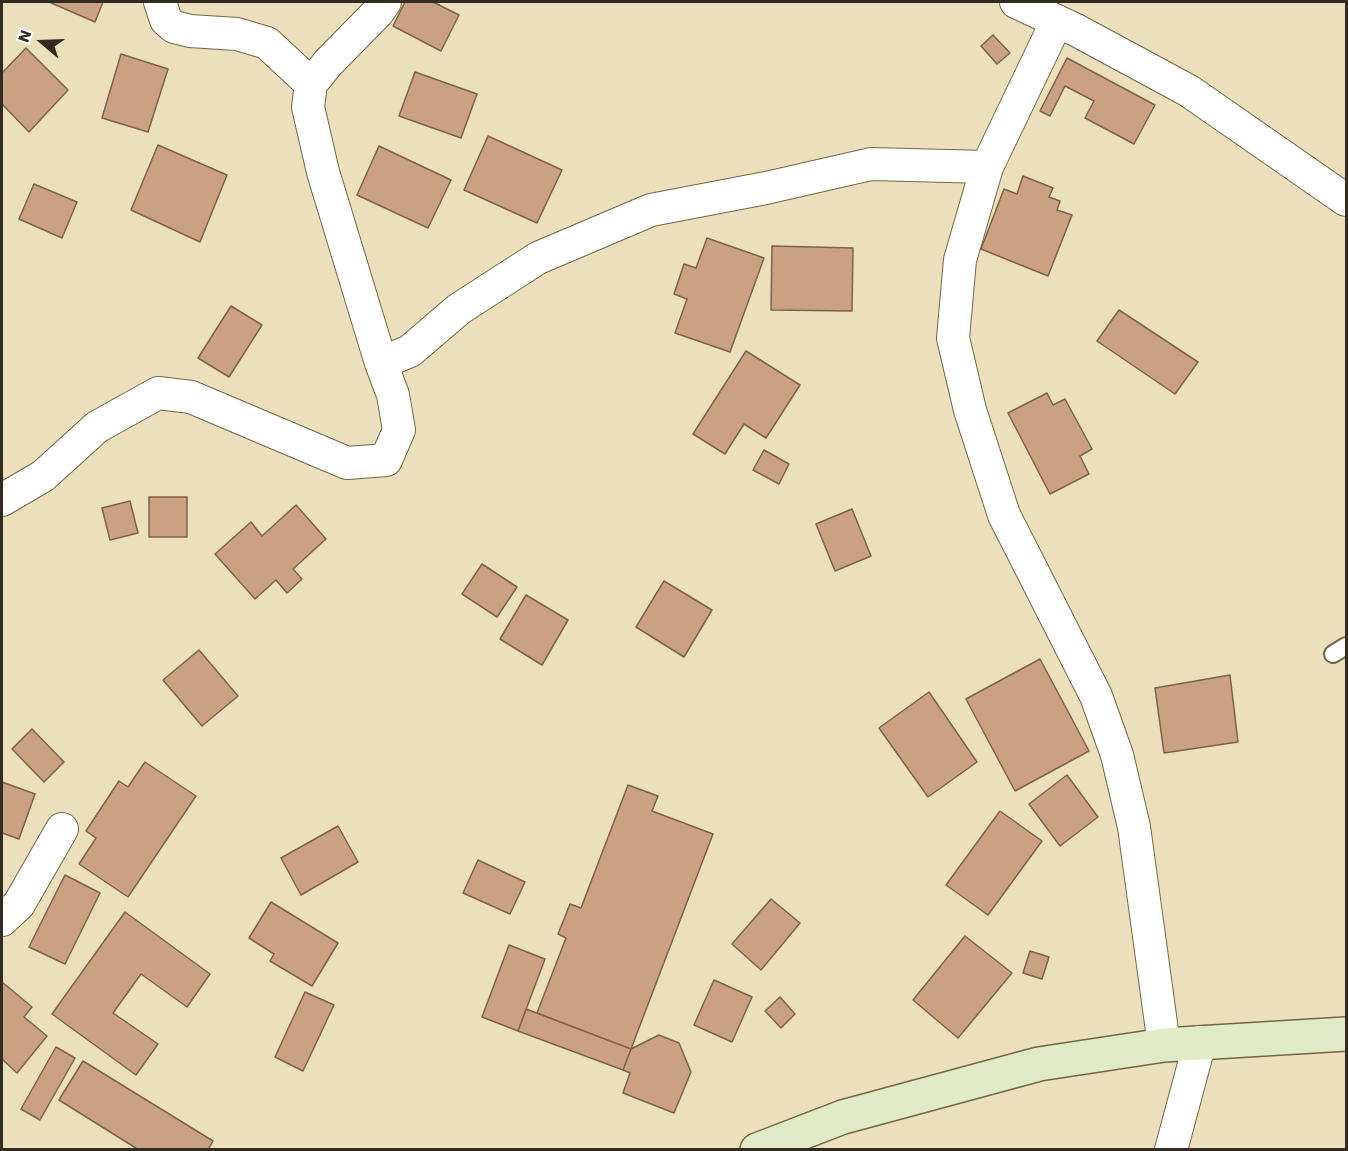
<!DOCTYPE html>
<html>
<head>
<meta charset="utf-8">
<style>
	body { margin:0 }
	#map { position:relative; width:1348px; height:1151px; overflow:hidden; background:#ece0bc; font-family:"Work Sans",sans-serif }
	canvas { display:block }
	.frame { position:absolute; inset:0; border:3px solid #312c1f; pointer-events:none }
	.north { position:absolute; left:12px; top:12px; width:60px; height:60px; -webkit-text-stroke:4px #fff; paint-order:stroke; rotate:289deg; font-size:16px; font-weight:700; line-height:24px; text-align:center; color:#312c1f }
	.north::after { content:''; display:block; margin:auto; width:21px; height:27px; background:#312c1f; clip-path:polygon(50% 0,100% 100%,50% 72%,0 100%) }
</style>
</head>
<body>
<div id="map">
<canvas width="1348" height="1151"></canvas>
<div class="frame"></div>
<div class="north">N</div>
</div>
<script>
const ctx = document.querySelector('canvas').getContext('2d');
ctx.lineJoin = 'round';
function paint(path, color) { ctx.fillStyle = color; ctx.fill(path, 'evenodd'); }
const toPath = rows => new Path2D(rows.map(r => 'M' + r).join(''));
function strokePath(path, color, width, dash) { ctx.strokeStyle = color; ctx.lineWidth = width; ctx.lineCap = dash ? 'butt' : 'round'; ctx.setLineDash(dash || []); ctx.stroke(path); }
const building = toPath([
	[49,2,103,2,95,22,49,2],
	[405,2,433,2,459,15,441,51,393,26,405,2],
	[993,35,1010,53,997,64,981,46,993,35],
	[26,48,68,90,29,132,2,104,2,73,26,48],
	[121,54,168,69,148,132,102,118,121,54],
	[1067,58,1155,105,1134,144,1085,118,1094,101,1065,86,1050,116,1040,111,1067,58],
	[415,72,477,94,461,138,399,116,415,72],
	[488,136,562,170,537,223,464,190,488,136],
	[158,145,227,175,200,242,131,210,158,145],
	[379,146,451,180,428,228,357,195,379,146],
	[1023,176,1053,188,1049,197,1060,201,1057,210,1072,215,1048,276,981,249,1004,189,1017,194,1023,176],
	[34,184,77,202,62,238,19,219,34,184],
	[707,238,764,258,730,352,675,333,687,299,674,294,684,264,696,268,707,238],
	[772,246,853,248,852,311,771,310,772,246],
	[231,306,262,325,229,377,198,358,231,306],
	[1119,310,1198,362,1175,394,1097,341,1119,310],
	[746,351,800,385,766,438,744,424,725,454,693,434,746,351],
	[1047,393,1053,405,1065,399,1092,449,1080,456,1089,474,1050,494,1008,413,1047,393],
	[764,450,789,464,779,484,753,470,764,450],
	[149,497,187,497,187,537,149,537,149,497],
	[130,501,138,533,110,540,102,508,130,501],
	[296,505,326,539,293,569,302,579,287,593,276,580,255,599,215,554,251,522,262,536,296,505],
	[852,509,871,556,835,571,816,524,852,509],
	[482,564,517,587,497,617,462,594,482,564],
	[664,581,712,610,684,657,636,627,664,581],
	[526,595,568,620,542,665,500,639,526,595],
	[199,650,238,696,202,726,163,680,199,650],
	[1040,659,1089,751,1015,791,966,699,1040,659],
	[1230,675,1238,742,1164,753,1155,688,1230,675],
	[929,692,977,762,928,797,879,728,929,692],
	[32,729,64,762,44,782,12,749,32,729],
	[145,762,196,796,128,897,79,864,96,838,86,831,119,781,128,787,145,762],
	[1067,775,1098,817,1060,846,1029,804,1067,775],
	[2,782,35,794,19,839,2,833,2,782],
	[628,785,658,796,652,811,713,834,631,1049,537,1013,566,938,558,934,570,904,581,908,628,785],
	[1000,811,1042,841,988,915,946,885,1000,811],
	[338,826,358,862,301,895,281,858,338,826],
	[478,860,525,882,510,914,463,893,478,860],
	[65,875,100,893,65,964,29,947,65,875],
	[771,899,800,923,761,970,732,944,771,899],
	[271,902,338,943,312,986,270,961,274,954,249,938,271,902],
	[125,912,210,974,187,1007,141,974,113,1013,158,1044,136,1075,52,1014,125,912],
	[965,936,1012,973,958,1038,913,1000,965,936],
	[509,945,545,959,518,1031,482,1017,509,945],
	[1030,951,1049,957,1042,979,1023,973,1030,951],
	[714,980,752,997,732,1042,694,1025,714,980],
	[2,982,32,1007,24,1017,47,1036,17,1073,2,1059,2,982],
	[305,992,334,1005,303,1071,275,1057,305,992],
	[780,997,795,1014,781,1028,765,1011,780,997],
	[526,1009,631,1049,623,1070,518,1031,526,1009],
	[659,1035,679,1043,691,1072,674,1113,623,1093,630,1073,623,1070,631,1049,659,1035],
	[56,1047,75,1058,40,1120,21,1109,56,1047],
	[83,1061,213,1141,208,1150,139,1150,59,1100,83,1061]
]);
const service = toPath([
	[1333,654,1346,646]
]);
const minor = toPath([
	[160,2,166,20,174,27,190,31,237,34,267,43,311,84],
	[1016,2,1076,30,1189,91,1346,200],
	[1057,21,987,167,960,260,953,338,970,410,1004,515,1096,696,1117,755,1134,827,1164,1045],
	[381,363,410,351,459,309,538,258,651,210,766,188,871,164,987,167],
	[2,500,43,476,97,427,158,393,191,397,347,463,386,460,399,430,393,395,381,363,323,172,308,107,311,84,328,63,378,12,385,2],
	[2,920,19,904,62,829],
	[1171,1150,1200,1042]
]);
const secondary = toPath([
	[757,1150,843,1117,1039,1064,1164,1045,1346,1034]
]);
paint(building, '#caa281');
strokePath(building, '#7d614b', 1.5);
strokePath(service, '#706646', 20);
strokePath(minor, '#706646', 34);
strokePath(secondary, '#706646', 36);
strokePath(service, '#fff', 16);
strokePath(minor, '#fff', 32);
strokePath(secondary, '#e0eac6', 33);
</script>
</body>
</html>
